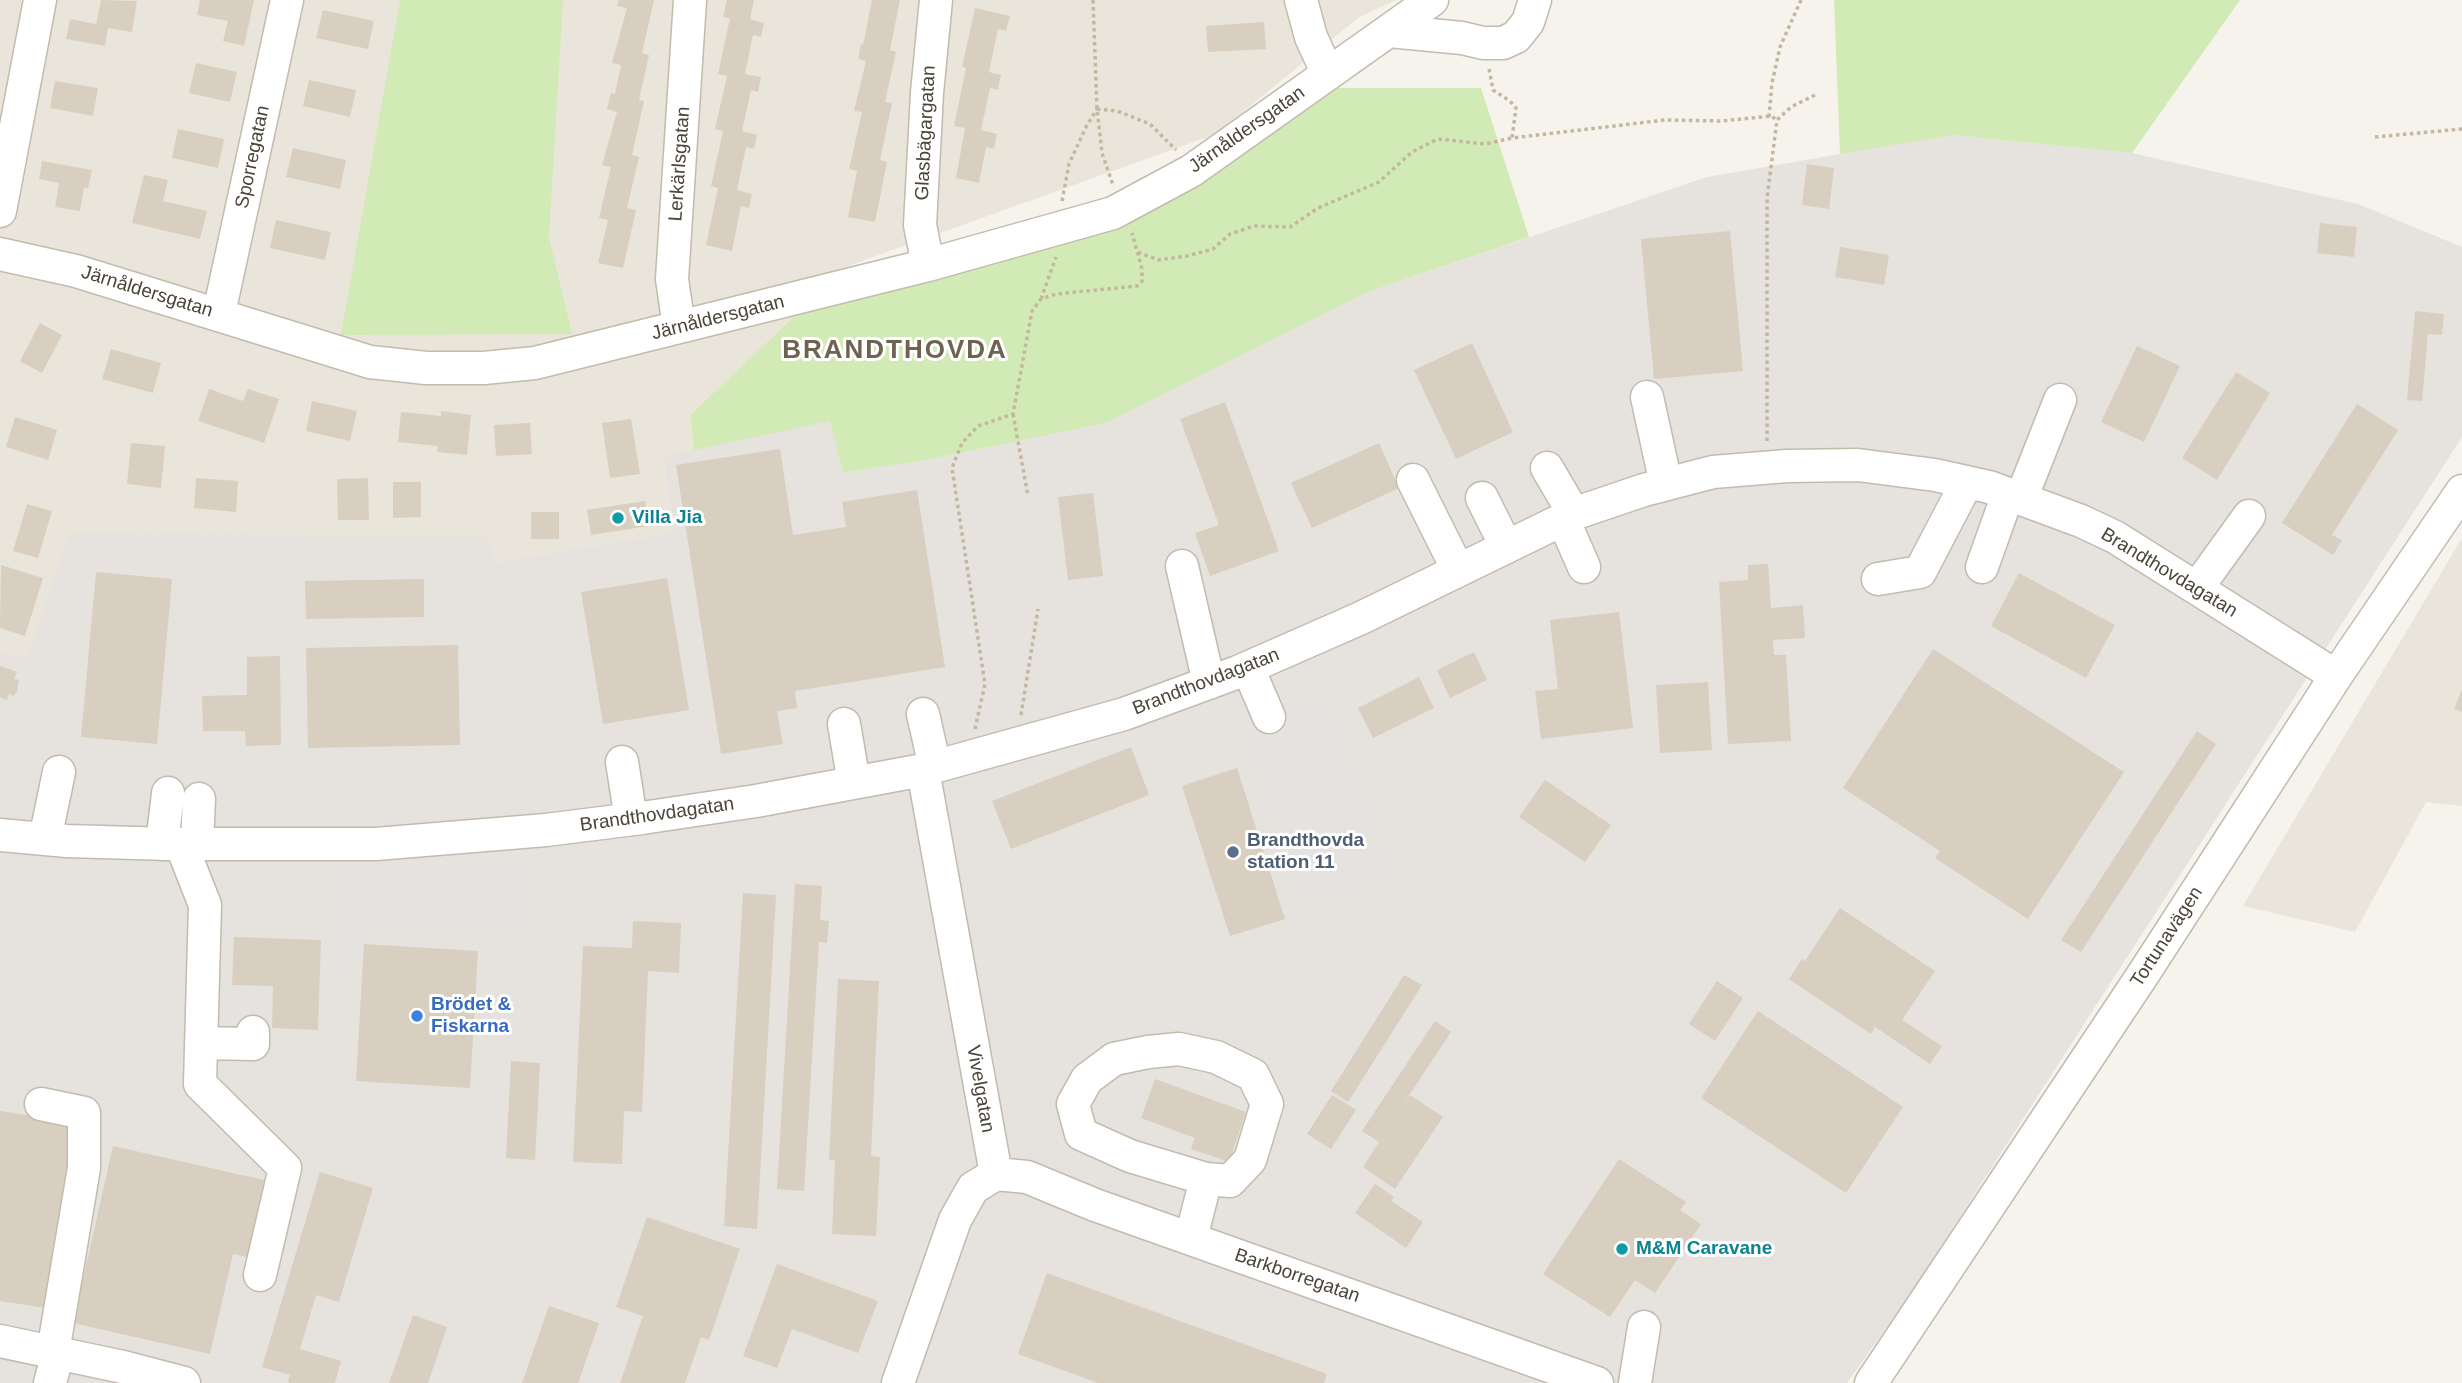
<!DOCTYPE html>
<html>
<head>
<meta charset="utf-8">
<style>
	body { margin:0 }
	canvas { display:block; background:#f6f3ec }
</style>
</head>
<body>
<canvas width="2462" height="1383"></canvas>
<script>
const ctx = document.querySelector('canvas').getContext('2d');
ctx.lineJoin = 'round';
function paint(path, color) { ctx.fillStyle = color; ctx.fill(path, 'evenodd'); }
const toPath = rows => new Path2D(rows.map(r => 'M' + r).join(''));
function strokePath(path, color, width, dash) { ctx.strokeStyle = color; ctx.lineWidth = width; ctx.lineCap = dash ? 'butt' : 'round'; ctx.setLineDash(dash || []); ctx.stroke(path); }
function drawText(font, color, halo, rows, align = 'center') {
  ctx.font = font + ' Arial,sans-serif'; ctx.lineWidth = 6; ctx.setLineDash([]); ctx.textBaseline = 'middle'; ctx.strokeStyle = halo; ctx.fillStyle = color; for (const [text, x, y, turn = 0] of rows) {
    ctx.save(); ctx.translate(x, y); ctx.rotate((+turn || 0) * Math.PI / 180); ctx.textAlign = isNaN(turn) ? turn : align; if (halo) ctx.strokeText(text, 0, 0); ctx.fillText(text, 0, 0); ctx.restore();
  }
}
const residential = toPath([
	[0,0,1396,0,1358,18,1216,134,851,265,690,415,694,450,663,457,673,532,495,562,27,658,0,652],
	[2462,538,2462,806,2426,802,2355,932,2243,906]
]);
const industrial = toPath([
	[1951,135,2132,153,2358,204,2462,247,2462,437,1909,1296,1847,1383,0,1383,0,652,27,658,69,534,488,535,495,562,673,532,663,456,831,420,843,473,936,458,1106,423,1368,292,1707,177]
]);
const green = toPath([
	[400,0,563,0,549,237,572,334,341,335],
	[1834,0,2240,0,2132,153,1952,135,1840,154],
	[1311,88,1481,88,1529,237,1368,292,1106,423,936,458,843,473,830,421,694,450,690,415,794,317,919,268,1063,228]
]);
const parking = toPath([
	[1326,696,1390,872,1307,902,1243,726],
	[521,867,522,927,361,928,357,982,331,980,334,924,333,868],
	[232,985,273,986,272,1028,229,1036]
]);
const building = toPath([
	[101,0,137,1,132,32,108,28,105,46,66,39,70,19,96,24],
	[200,0,254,0,244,46,223,41,228,21,197,15],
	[619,0,654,0,642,53,649,55,639,100,644,101,632,155,639,157,627,208,636,210,623,268,598,263,608,220,599,218,611,167,602,165,617,112,607,109,611,93,615,94,621,65,612,63,627,8,617,6],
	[727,0,754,0,750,19,764,23,761,37,753,35,745,74,761,77,758,92,751,90,742,131,757,135,754,149,746,147,737,190,752,194,749,208,741,206,732,251,706,245,718,188,711,186,723,131,715,129,727,76,718,74,730,18,723,17],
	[872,0,900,0,890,50,896,52,885,102,892,103,880,160,887,162,875,222,848,217,857,171,849,169,862,112,854,111,866,61,858,59,861,44,863,45],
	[975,8,1010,16,1006,31,998,29,989,72,1001,75,998,90,990,88,981,130,997,134,994,149,986,147,979,183,956,178,965,128,954,126,966,68,962,67],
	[323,10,374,21,368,49,316,38],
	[1264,22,1266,49,1208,52,1206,26],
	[196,63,237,72,230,102,189,93],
	[309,80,356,90,350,117,303,106],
	[55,81,98,88,93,116,50,108],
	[178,129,224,139,218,168,172,158],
	[293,148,346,160,340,189,286,177],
	[42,161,92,170,88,188,84,187,80,211,55,207,59,183,39,179],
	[1807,164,1834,168,1829,209,1802,205],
	[144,175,168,180,163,201,207,211,200,239,132,223],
	[276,220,331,232,325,260,270,248],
	[2320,223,2357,227,2354,257,2317,253],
	[1730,231,1743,371,1654,379,1641,239],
	[1840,247,1889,255,1884,285,1835,277],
	[2415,311,2444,314,2442,335,2428,334,2422,401,2407,400],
	[40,323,62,335,42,373,20,361],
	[1472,343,1513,432,1456,459,1414,370],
	[2137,346,2180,366,2144,442,2101,422],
	[111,349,161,363,153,393,102,379],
	[2236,372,2270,393,2217,480,2182,458],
	[209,389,243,401,248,389,279,399,264,443,198,421],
	[312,401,357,411,350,441,306,431],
	[1225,402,1279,551,1210,576,1195,533,1219,525,1180,419],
	[2357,404,2398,430,2332,535,2342,540,2333,555,2282,523],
	[441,411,471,415,467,455,437,452,438,446,398,442,401,412,441,416],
	[15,417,57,430,48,460,6,447],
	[631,419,640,474,610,478,602,423],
	[530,423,532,454,496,456,494,425],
	[131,443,165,446,161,488,127,484],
	[1379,443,1399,488,1312,528,1291,483],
	[780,449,793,535,846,527,842,502,917,490,945,667,795,691,797,708,777,711,783,744,721,754,676,465],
	[196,478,238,481,236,512,194,508],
	[368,478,369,520,338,520,337,479],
	[393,482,421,482,421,517,393,518],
	[1093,493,1103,576,1068,580,1058,497],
	[645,501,649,526,591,535,587,510],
	[27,504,52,511,38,558,13,551],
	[531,512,559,512,559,539,531,539],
	[1768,564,1771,608,1803,605,1805,638,1773,640,1774,655,1786,655,1791,741,1728,744,1719,582,1748,580,1748,565],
	[1,565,43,578,25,636,0,628],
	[96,572,172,579,157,744,81,737],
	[2019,573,2115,625,2086,678,1991,626],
	[667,578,689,710,603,724,581,592],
	[424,579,424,617,306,619,305,581],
	[1619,612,1633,728,1541,739,1535,691,1558,689,1550,620],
	[458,645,460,745,308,748,306,648],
	[1933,649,2124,772,2028,919,1935,858,1940,851,1843,788],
	[1474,652,1487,680,1450,698,1437,670],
	[280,656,281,745,246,746,245,731,203,731,202,696,247,695,247,657],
	[0,666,17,672,14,679,19,680,17,692,13,696,9,694,7,700,0,697],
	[1419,677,1434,708,1373,738,1358,708],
	[1708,682,1712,750,1660,753,1656,685],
	[2462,689,2462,712,2454,709],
	[2197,731,2216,744,2081,952,2061,940],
	[1131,747,1149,795,1011,849,992,801],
	[1237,768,1285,919,1230,936,1182,786],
	[1545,780,1611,825,1585,862,1519,817],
	[795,884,822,886,820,920,829,921,827,943,819,942,804,1191,777,1189],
	[743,893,776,895,757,1229,724,1226],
	[1840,908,1935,971,1902,1020,1942,1046,1930,1064,1875,1027,1871,1034,1789,979,1802,959,1805,961],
	[633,921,681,923,679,973,648,971,642,1112,624,1111,622,1164,573,1162,583,946,632,948],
	[234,937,321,940,318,1030,272,1028,273,986,232,985],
	[364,944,478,951,470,1088,356,1081],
	[1404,975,1422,985,1348,1102,1331,1091],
	[838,979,879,981,871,1156,880,1157,876,1236,832,1234,835,1160,829,1160],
	[1717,981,1743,998,1715,1041,1689,1024],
	[1758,1011,1903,1107,1846,1193,1701,1098],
	[1435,1021,1451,1032,1402,1106,1410,1095,1443,1117,1395,1189,1363,1167,1379,1142,1362,1131],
	[511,1061,540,1063,535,1160,506,1158],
	[1155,1079,1246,1112,1229,1162,1191,1149,1195,1138,1141,1118],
	[1332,1095,1356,1110,1331,1149,1307,1134],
	[0,1111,74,1122,46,1308,0,1301],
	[113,1146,273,1182,255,1259,233,1254,210,1354,73,1323],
	[1619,1159,1686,1202,1680,1210,1701,1224,1655,1293,1635,1280,1610,1317,1543,1274],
	[320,1172,373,1188,339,1302,316,1295,300,1349,341,1361,335,1383,290,1383,288,1382,290,1375,262,1367],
	[1375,1184,1394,1197,1391,1201,1423,1222,1406,1248,1355,1213],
	[647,1217,740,1249,709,1340,701,1337,685,1383,620,1383,643,1316,616,1307],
	[777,1264,878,1301,858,1353,792,1329,777,1368,743,1356],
	[1047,1273,1327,1374,1324,1383,1098,1383,1018,1354],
	[549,1306,599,1323,578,1383,522,1383],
	[413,1315,447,1327,428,1383,389,1383]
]);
const path = toPath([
	[1093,0,1097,109,1102,153,1113,185],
	[1489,69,1493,90,1510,101,1516,108,1512,138,1665,120,1722,121,1771,116,1777,120],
	[1097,109,1117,111,1150,124,1176,150],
	[1769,117,1772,83,1780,47,1801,0],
	[2375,137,2462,129],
	[1062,201,1069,164,1086,127,1097,109],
	[1138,252,1158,260,1187,256,1213,249,1230,234,1254,226,1290,227,1318,208,1379,182,1412,152,1438,139,1485,144,1512,138],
	[1041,299,1056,257],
	[1013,414,1028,496],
	[1767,441,1767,198,1777,120,1791,107,1815,95],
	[1021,715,1038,609],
	[975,729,985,684,952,468,962,443,978,426,1013,414,1032,311,1041,299,1056,294,1137,286,1142,281,1142,269,1132,233]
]);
const minor = toPath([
	[1301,0,1311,37,1327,72],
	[1389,31,1462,38,1483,43,1503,43,1516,37,1528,22,1535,0],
	[0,211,40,0],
	[0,254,76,271,370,362,426,368,484,368,535,363,928,265,1113,213,1191,171,1432,0],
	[928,265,920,225,927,93,936,0],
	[219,313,287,0],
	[679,327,672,279,690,0],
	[1647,397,1666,484],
	[1547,468,1574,514],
	[1413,480,1458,570],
	[1482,498,1506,546],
	[2021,499,2060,400],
	[1563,519,1584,567],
	[1182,566,1209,683],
	[1982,567,2008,494],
	[1878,579,1920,572,1967,482],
	[2197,588,2249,516],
	[1248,668,1269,717],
	[923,714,935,767],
	[844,724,854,783],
	[622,762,631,819],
	[0,835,67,841,170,844,376,844,546,830,642,818,756,801,923,770,1124,714,1238,672,1361,618,1576,513,1644,490,1713,472,1787,466,1858,465,1935,475,1989,487,2081,521,2115,537,2336,676],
	[45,839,59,772],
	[162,844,168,793],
	[181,844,205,905,200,1084,285,1168,260,1275],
	[197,844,199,799],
	[201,1043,253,1044,253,1032],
	[41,1104,84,1113,84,1168,53,1352],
	[996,1174,1027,1177,1095,1205,1597,1383],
	[1191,1238,1206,1179,1130,1156,1081,1134,1073,1104,1087,1079,1114,1059,1148,1052,1179,1049,1216,1057,1253,1075,1267,1104,1250,1160,1230,1181,1206,1179],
	[0,1341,123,1367,184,1383],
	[50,1383,58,1353],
	[898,1383,955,1220,973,1188,996,1174,923,770],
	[1635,1383,1644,1327],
	[1871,1383,2144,973,2336,676,2462,491]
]);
const markers = [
	[618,518,7,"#0f9aa8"],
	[1233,852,7,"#5c6f8a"],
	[417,1016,7,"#3f7fe0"],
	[1622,1249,7,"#0f9aa8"]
];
const streetNames = [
	["Järnåldersgatan",1247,130,-35],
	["Glasbägargatan",926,133,-87],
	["Sporregatan",253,157,-78],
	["Lerkärlsgatan",680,164,-86],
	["Järnåldersgatan",147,292,17],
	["Järnåldersgatan",718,318,-14],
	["Brandthovdagatan",2169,573,31],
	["Brandthovdagatan",1206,682,-21],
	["Brandthovdagatan",657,815,-8],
	["Tortunavägen",2167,937,-57],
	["Vivelgatan",980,1089,80],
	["Barkborregatan",1297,1276,19]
];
const cultureNames = [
	["Villa Jia",632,518],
	["M&M Caravane",1636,1249]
];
const serviceNames = [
	["Brandthovda",1247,841],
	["station 11",1247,863]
];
const shopNames = [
	["Brödet &",431,1005],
	["Fiskarna",431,1027]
];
const districtNames = [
	["BRANDTHOVDA",895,351]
];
paint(residential, '#eae5da');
paint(industrial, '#e6e2dd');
paint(green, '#d2eab5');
paint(parking, '#e5e3e0');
paint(building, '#d8cfc1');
strokePath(minor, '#c2bbae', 35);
strokePath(path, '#c4b79f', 3.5, [3.5, 3.5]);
strokePath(minor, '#fff', 32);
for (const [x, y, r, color] of markers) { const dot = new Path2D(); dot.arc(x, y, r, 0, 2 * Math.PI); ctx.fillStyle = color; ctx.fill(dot); strokePath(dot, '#fff', 2.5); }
drawText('19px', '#4b4439', '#fff', streetNames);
drawText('bold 19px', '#0d838f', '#fff', cultureNames, 'left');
drawText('bold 19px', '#4e5e75', '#fff', serviceNames, 'left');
drawText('bold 19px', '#366cbe', '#fff', shopNames, 'left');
ctx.letterSpacing = '2px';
drawText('bold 26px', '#6e6250', '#fff', districtNames);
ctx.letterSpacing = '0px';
</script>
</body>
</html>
